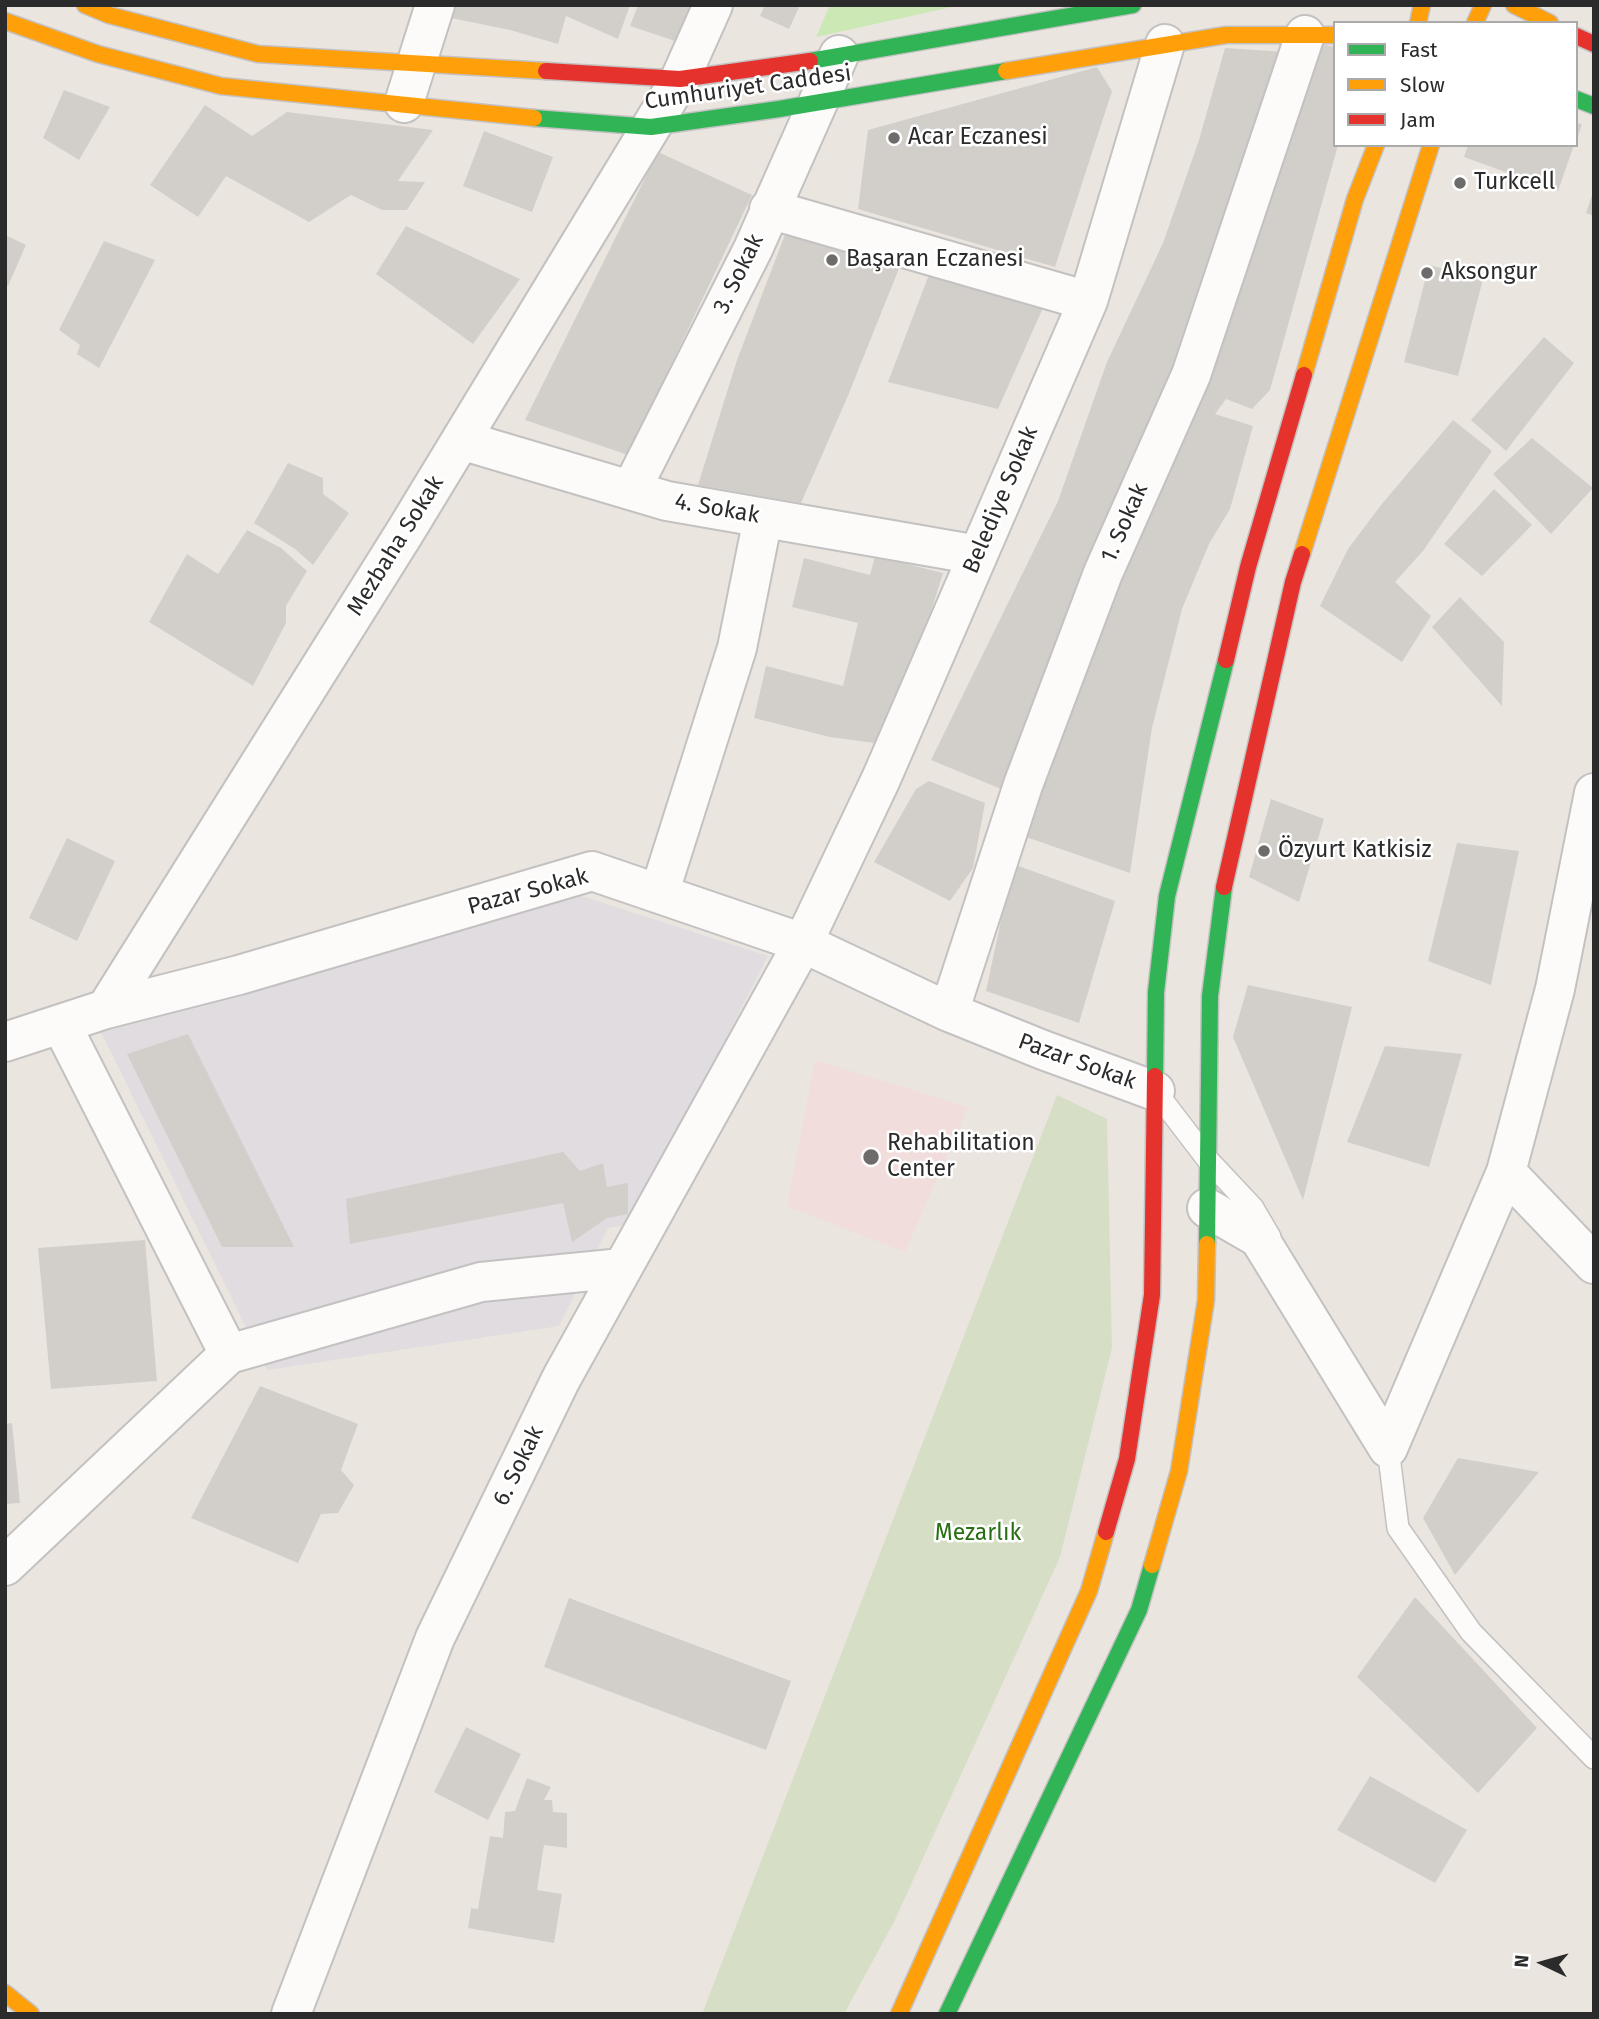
<!DOCTYPE html>
<html>
<head>
<meta charset="utf-8">
<style>
	body { margin:0 }
	#map { position:relative; width:1599px; height:2019px; overflow:hidden; background:#eae5df; font-family:"Fira Sans",sans-serif }
	canvas { display:block }
	.frame { position:absolute; inset:0; border:7px solid #2b2b2b; pointer-events:none }
	.legend { position:absolute; left:1333px; top:21px; width:245px; height:126px; box-sizing:border-box; background:#fff; border:2px solid #aaa; margin:0; padding:9px 12px; list-style:none; font-size:21px; color:#2b2b2b }
	.legend li { display:flex; align-items:center; gap:14px; height:35px }
	.legend b { width:35px; border:2px solid #aaa }
	.north { position:absolute; left:1508px; top:1928px; width:70px; height:70px; -webkit-text-stroke:5px #fff; paint-order:stroke; rotate:275deg; font-size:19px; font-weight:700; line-height:28px; text-align:center; color:#2b2b2b }
	.north::after { content:''; display:block; margin:auto; width:24px; height:32px; background:#2b2b2b; clip-path:polygon(50% 0,100% 100%,50% 72%,0 100%) }
</style>
</head>
<body>
<div id="map">
<canvas width="1599" height="2019"></canvas>
<div class="frame"></div>
<ul class="legend">
<li><b style="height:9px;background:#30b455"></b>Fast</li>
<li><b style="height:9px;background:#ff9f0a"></b>Slow</li>
<li><b style="height:9px;background:#e5322d"></b>Jam</li>
</ul>
<div class="north">N</div>
</div>
<script>
const ctx = document.querySelector('canvas').getContext('2d');
ctx.lineJoin = 'round';
function paint(path, color) { ctx.fillStyle = color; ctx.fill(path, 'evenodd'); }
const toPath = rows => new Path2D(rows.map(r => 'M' + r).join(''));
function strokePath(path, color, width, dash) { ctx.strokeStyle = color; ctx.lineWidth = width; ctx.lineCap = dash ? 'butt' : 'round'; ctx.setLineDash(dash || []); ctx.stroke(path); }
function drawText(font, color, halo, rows, align = 'center') {
  ctx.font = font + ' "Fira Sans",sans-serif'; ctx.lineWidth = 5; ctx.setLineDash([]); ctx.textBaseline = 'middle'; ctx.strokeStyle = halo; ctx.fillStyle = color; for (const [text, x, y, turn = 0] of rows) {
    ctx.save(); ctx.translate(x, y); ctx.rotate((+turn || 0) * Math.PI / 180); ctx.textAlign = isNaN(turn) ? turn : align; if (halo) ctx.strokeText(text, 0, 0); ctx.fillText(text, 0, 0); ctx.restore();
  }
}
const industrial = toPath([
	[572,893,768,956,631,1224,608,1228,559,1326,267,1370,100,1030]
]);
const medical = toPath([
	[815,1060,968,1107,905,1252,787,1206]
]);
const green = toPath([
	[830,5,961,5,816,37]
]);
const cemetery = toPath([
	[1057,1095,1107,1119,1112,1348,1060,1557,894,1922,844,2014,702,2014]
]);
const building = toPath([
	[455,5,630,5,618,39,566,16,558,44,510,30,451,18],
	[638,5,696,5,681,43,630,26],
	[765,5,800,5,789,29,760,16],
	[1312,42,1335,47,1335,145,1338,145,1270,390,1252,409,1226,399,1215,414,1253,426,1230,509,1209,544,1182,609,1152,728,1130,873,1026,837],
	[1225,48,1286,52,1265,152,1006,791,931,760,1058,501,1107,362,1163,243,1199,140],
	[1097,67,1112,91,1055,267,858,209,868,130],
	[64,90,110,107,79,160,43,138],
	[205,105,252,136,287,112,433,130,398,181,425,182,407,210,382,210,351,195,309,222,226,176,198,217,150,185],
	[1576,123,1582,124,1577,139,1576,139],
	[484,131,553,157,532,212,463,186],
	[1468,145,1574,145,1558,191,1464,157],
	[658,152,752,195,628,455,525,420],
	[1593,192,1594,192,1594,216,1586,213],
	[406,226,520,279,473,344,376,274],
	[786,232,900,266,847,398,801,503,698,485,737,360],
	[5,235,26,245,8,286,5,284],
	[104,241,155,260,99,368,77,354,80,345,59,330],
	[1429,265,1483,279,1458,376,1404,362],
	[930,272,1046,301,998,409,888,382],
	[1544,337,1574,363,1506,451,1471,420],
	[1453,420,1492,451,1423,551,1395,582,1431,616,1402,662,1320,606,1348,549,1381,505],
	[1532,438,1593,488,1551,534,1493,474],
	[288,463,323,478,323,494,349,513,313,565,295,549,254,523],
	[1494,489,1532,525,1482,576,1444,544],
	[247,530,281,548,307,571,286,606,286,623,253,686,149,622,187,554,218,574],
	[875,556,943,573,889,745,830,737,754,718,766,666,843,686,858,623,792,607,804,558,870,575],
	[1460,597,1504,642,1502,706,1432,627],
	[929,781,985,803,973,868,950,901,874,862,916,789],
	[1271,799,1324,819,1299,902,1249,877],
	[67,838,115,861,77,941,29,918],
	[1457,843,1519,851,1491,985,1428,961],
	[1013,864,1115,901,1079,1023,986,991],
	[1248,985,1352,1007,1303,1200,1233,1037],
	[188,1034,294,1247,222,1247,127,1054],
	[1385,1046,1462,1054,1429,1167,1347,1142],
	[563,1152,580,1171,603,1163,607,1187,628,1183,628,1214,607,1218,572,1242,563,1203,350,1244,346,1199],
	[145,1240,157,1381,51,1389,38,1248],
	[260,1386,358,1424,341,1470,354,1485,338,1513,321,1514,298,1563,191,1518],
	[12,1423,20,1503,5,1504,5,1424],
	[1458,1458,1539,1472,1455,1575,1423,1518],
	[1415,1597,1537,1728,1478,1793,1357,1677],
	[569,1598,791,1681,766,1750,544,1667],
	[466,1727,521,1754,488,1820,434,1792],
	[1370,1776,1467,1830,1435,1883,1337,1830],
	[527,1778,551,1787,544,1800,552,1800,553,1812,567,1813,567,1848,544,1845,537,1890,562,1894,554,1943,468,1928,471,1908,478,1909,490,1836,503,1838,505,1812,515,1811]
]);
const lane = toPath([
	[1156,1092,1208,1160,1253,1208,1270,1237],
	[1383,1439,1388,1448,1398,1528,1471,1632,1594,1758]
]);
const street = toPath([
	[404,103,435,5],
	[769,209,1088,301],
	[461,440,667,501,978,555],
	[631,490,753,249,839,55],
	[659,894,737,648,763,518],
	[106,1009,405,532,651,127,680,79,713,5],
	[949,1012,1023,785,1103,573,1191,375,1305,35],
	[61,1024,229,1354],
	[5,1042,106,1009,239,975,592,871,803,943,949,1012,1043,1050,1155,1091],
	[1506,1172,1594,1264],
	[1207,1208,1259,1238,1388,1448],
	[1388,1448,1506,1172,1555,989,1594,793],
	[5,1566,229,1354,481,1282,622,1268],
	[291,2014,435,1638,561,1379,803,943,881,779,1088,301,1165,44]
]);
const fast = toPath([
	[810,61,1133,5],
	[1576,99,1594,106],
	[534,118,651,127,779,109,1006,71],
	[1155,1076,1156,992,1167,896,1226,660],
	[1207,1244,1210,996,1224,887],
	[947,2014,1139,1610,1152,1565]
]);
const slow = toPath([
	[85,5,109,15,258,54,546,71],
	[1514,5,1550,23],
	[5,21,98,54,221,86,534,118],
	[1418,23,1422,5],
	[1475,23,1483,5],
	[1006,71,1226,35,1335,35],
	[1304,375,1355,199,1376,145],
	[1302,554,1431,145],
	[1152,1565,1179,1471,1206,1300,1207,1244],
	[5,1993,31,2014],
	[899,2014,1089,1591,1106,1532]
]);
const jam = toPath([
	[1576,36,1594,44],
	[546,71,680,79,810,61],
	[1226,660,1248,567,1304,375],
	[1224,887,1293,582,1302,554],
	[1106,1532,1127,1459,1152,1295,1155,1076]
]);
const markers = [
	[894,138,7,"#6e6c6a"],
	[1460,183,7,"#6e6c6a"],
	[832,260,7,"#6e6c6a"],
	[1427,273,7,"#6e6c6a"],
	[1264,851,7,"#6e6c6a"],
	[871,1157,9,"#6e6c6a"]
];
const streetNames = [
	["Cumhuriyet Caddesi",748,88,-8],
	["3. Sokak",739,274,-64],
	["Belediye Sokak",1001,500,-67],
	["4. Sokak",717,509,10],
	["1. Sokak",1125,523,-66],
	["Mezbaha Sokak",396,546,-58],
	["Pazar Sokak",528,892,-15],
	["Pazar Sokak",1077,1062,20],
	["6. Sokak",519,1466,-64]
];
const poiNames = [
	["Acar Eczanesi",908,138],
	["Turkcell",1474,183],
	["Başaran Eczanesi",846,260],
	["Aksongur",1441,273],
	["Özyurt Katkisiz",1278,851],
	["Rehabilitation",887,1144],
	["Center",887,1170]
];
const parkNames = [
	["Mezarlık",978,1534]
];
paint(industrial, '#e0dcdf');
paint(medical, '#f1dedc');
paint(green, '#cbe8b5');
paint(cemetery, '#d6dfc6');
paint(building, '#d2cfcb');
strokePath(lane, '#c3c1c1', 24);
strokePath(street, '#c3c1c1', 42);
strokePath(fast, '#c3c1c1', 19);
strokePath(slow, '#c3c1c1', 19);
strokePath(jam, '#c3c1c1', 19);
strokePath(lane, '#fcfbfa', 21);
strokePath(street, '#fcfbfa', 38);
strokePath(fast, '#30b455', 16);
strokePath(slow, '#ff9f0a', 16);
strokePath(jam, '#e5322d', 16);
for (const [x, y, r, color] of markers) { const dot = new Path2D(); dot.arc(x, y, r, 0, 2 * Math.PI); ctx.fillStyle = color; ctx.fill(dot); strokePath(dot, '#fff', 2.5); }
drawText('23px', '#2b2b2b', '#fff', streetNames);
drawText('23px', '#2b2b2b', '#fff', poiNames, 'left');
drawText('23px', '#286f13', '#fff', parkNames);
</script>
</body>
</html>
